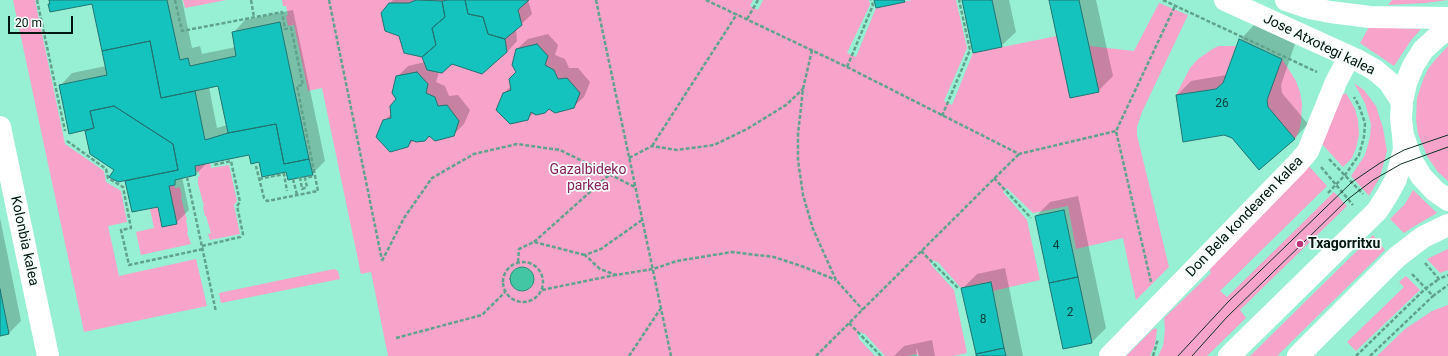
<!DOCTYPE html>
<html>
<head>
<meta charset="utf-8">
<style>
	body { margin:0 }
	#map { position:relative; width:1448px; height:356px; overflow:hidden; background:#97f0d3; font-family:Roboto,sans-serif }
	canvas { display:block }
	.scale { position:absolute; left:8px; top:16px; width:65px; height:18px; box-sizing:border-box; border:2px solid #00160e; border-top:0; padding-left:5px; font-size:12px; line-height:14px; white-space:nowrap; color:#00160e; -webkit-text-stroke:3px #f6fefb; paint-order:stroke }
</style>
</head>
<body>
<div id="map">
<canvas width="1448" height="356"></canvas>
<div class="scale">20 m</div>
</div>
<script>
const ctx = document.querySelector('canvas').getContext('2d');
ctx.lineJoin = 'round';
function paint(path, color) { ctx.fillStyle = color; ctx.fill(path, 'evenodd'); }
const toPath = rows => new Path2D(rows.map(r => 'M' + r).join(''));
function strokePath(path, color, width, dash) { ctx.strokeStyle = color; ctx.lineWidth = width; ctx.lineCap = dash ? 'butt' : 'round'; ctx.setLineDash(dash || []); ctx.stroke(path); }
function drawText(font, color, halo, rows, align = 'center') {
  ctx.font = font + ' Roboto,sans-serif'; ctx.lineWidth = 3.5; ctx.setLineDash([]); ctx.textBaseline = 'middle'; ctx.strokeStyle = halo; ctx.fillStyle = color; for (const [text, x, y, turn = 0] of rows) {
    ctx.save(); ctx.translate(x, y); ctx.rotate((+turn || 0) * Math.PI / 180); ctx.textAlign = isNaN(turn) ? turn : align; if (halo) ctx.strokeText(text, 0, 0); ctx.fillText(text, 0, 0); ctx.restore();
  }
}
const green = toPath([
	[13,0,35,0,65,144,104,171,106,182,121,191,127,222,108,226,119,276,196,259,207,306,84,332],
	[183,0,226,0,185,8],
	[282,0,753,0,750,6,758,10,763,0,869,0,870,5,847,53,856,57,876,8,912,0,956,0,967,48,944,101,952,105,973,53,1057,36,1070,98,1099,92,1089,46,1134,51,1159,3,1188,15,1142,112,1137,127,1137,135,1169,267,1136,300,1123,238,1076,249,1068,206,1033,213,1007,188,1003,192,1027,220,1040,280,993,291,990,282,961,288,937,261,936,262,934,260,930,263,932,265,932,266,954,290,967,353,953,356,918,356,917,354,906,356,885,356,864,333,863,334,861,332,857,334,859,337,858,338,875,356,388,356,371,272,361,274,322,88,308,91,294,25,288,26,286,16,288,15,286,6,283,6],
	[1392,0,1448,0,1425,3,1388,5],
	[1369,27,1421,29,1412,39,1394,66,1360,43],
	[1219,46,1236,46,1223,83,1216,89,1176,95,1190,68,1198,59,1214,48],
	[1448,46,1448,181,1438,172,1427,156,1418,134,1416,119,1417,98,1423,80,1428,69,1435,60],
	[1282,59,1296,81,1300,92,1302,104,1301,122,1299,131,1295,139,1268,107,1267,100],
	[1354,83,1364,90,1376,106,1383,128,1387,151,1380,177,1369,196,1351,176,1365,155,1370,137,1371,124,1365,103],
	[1346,93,1355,109,1358,120,1359,135,1356,148,1352,158,1343,167,1322,144,1340,96],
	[210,163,211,168,229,165,237,201,234,205,240,234,210,240,208,234,211,233,206,216,205,216,203,207,204,206,198,184,198,177,200,176,198,171,196,171,195,166],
	[1307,164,1327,186,1220,291,1227,297,1334,192,1347,206,1240,310,1246,318,1207,356,1158,356,1163,346,1165,330,1164,318,1211,273,1210,271,1214,255],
	[174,185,175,188,180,187,182,197,181,198,187,220,186,220,188,232,187,233,191,244,141,255,136,232,154,228,150,209,158,207,162,227,177,224,169,186],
	[1413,190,1437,213,1413,227,1404,233,1390,219,1405,204],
	[1373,235,1385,250,1277,356,1250,356],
	[1448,249,1448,270,1440,273,1427,259],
	[334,269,338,271,340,279,221,303,219,293],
	[1406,276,1420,290,1356,351,1347,342,1404,287,1399,282],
	[1448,305,1448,356,1377,356,1405,329,1432,311],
	[1156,328,1157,330,1155,344,1150,356,1126,356,1153,329]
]);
const water = toPath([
	'510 279a12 12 0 1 1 24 0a12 12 0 1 1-24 0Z'
]);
const shadow = toPath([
	[50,0,182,0,192,48,200,46,202,54,236,47,233,33,245,20,293,10,325,161,312,174,287,171,260,161,249,154,208,162,196,174,182,177,189,210,176,223,159,205,126,181,128,179,115,169,86,131,89,129,60,86,72,73,106,66,93,2,49,5,51,3],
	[219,85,227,125,217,128,209,87],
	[393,0,528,0,532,14,516,29,517,41,507,52,452,63,439,72,436,82,445,86,449,96,458,95,470,110,464,124,453,135,429,135,414,140,407,147,384,121,391,114,398,99,397,77,408,66,425,62,390,3],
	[963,0,1009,0,1016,32,1001,46],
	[1050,0,1096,0,1113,76,1098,91],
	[1254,25,1295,44,1281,85,1282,93,1308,124,1294,139,1233,137,1177,95,1191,81,1226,75,1240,40],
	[548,34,558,45,555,55,565,59,569,68,578,68,590,82,584,97,573,107,549,107,534,113,527,119,504,93,511,86,517,72,517,49,528,39],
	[1078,196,1106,328,1091,343,1036,216,1050,202],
	[0,218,21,321,9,333,0,335],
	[1005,268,1023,356,977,356,963,288,977,274],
	[932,340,935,356,919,356,917,349,916,349,917,356,894,356,904,346]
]);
const building = toPath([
	[49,0,167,0,180,60,188,58,190,66,236,56,232,32,280,22,309,159,284,164,276,124,228,133,218,86,161,98,150,41,102,51,92,4,50,12,48,4,50,4,49,0],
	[416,0,442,1,445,17,432,28,436,45,422,57,404,53,399,36,385,31,381,13,389,3,409,3,416,0],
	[448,0,465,0,468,14,483,17,488,34,505,39,507,52,482,74,452,64,442,73,427,70,422,57,436,45,432,28,445,17,442,1,448,0],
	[465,0,529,0,518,10,522,25,505,39,488,34,483,17,468,14,465,0],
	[874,0,904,0,905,2,876,8,874,0],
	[962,0,992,0,1002,47,973,53,962,0],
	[1049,0,1079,0,1099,92,1070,98,1049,0],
	[1239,39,1282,59,1267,100,1268,107,1295,139,1259,170,1232,138,1224,135,1183,142,1176,95,1216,89,1223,83,1239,39],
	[150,41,161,98,195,91,205,140,228,133,276,124,284,164,309,159,313,175,288,180,286,172,262,177,259,162,251,164,249,155,195,166,196,175,175,180,175,185,169,186,177,224,162,227,158,207,132,212,125,181,178,170,173,144,114,106,90,111,94,128,69,134,59,85,107,75,102,51,150,41],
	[537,44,548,56,545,65,554,70,558,79,567,78,580,93,574,108,555,113,549,109,545,113,536,115,531,112,528,120,510,124,496,110,503,93,511,90,509,79,516,72,512,65,516,49,537,44],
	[417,72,428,84,426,93,435,97,438,106,447,105,459,121,454,136,435,141,429,136,425,141,416,142,411,140,408,147,390,152,376,137,383,120,391,118,390,106,396,99,392,93,396,76,417,72],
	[114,106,173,144,178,170,118,182,109,177,114,170,90,154,85,131,94,128,90,111,114,106],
	[1064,210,1078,277,1049,283,1035,216,1064,210],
	[1078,277,1092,343,1063,349,1049,283,1078,277],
	[991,282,1004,348,976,354,961,288,991,282],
	[0,289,9,334,0,336,0,289],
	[1004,348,1006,356,976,356,976,354,1004,348]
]);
const path = toPath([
	[37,0,65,131],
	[175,0,182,31,282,12,285,29,291,28,303,85,297,86,318,191,267,201,264,198,256,166],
	[251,0,254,17],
	[329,0,382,260],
	[596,0,671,356],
	[706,0,847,67,1019,154,1116,131],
	[1163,0,1317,72],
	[747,19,758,0],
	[812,50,803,89,798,134,798,160,803,195,813,229,836,280,863,310],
	[847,67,873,5,871,0],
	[942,116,970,50,959,0],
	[67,141,106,169,108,178,123,187,131,228,121,230,129,265,203,249],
	[652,146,737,14],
	[629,158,652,146,677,150,714,145,747,129,786,105,803,89],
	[1329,159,1363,194],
	[1321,167,1353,205],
	[187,177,216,312],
	[300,177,302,189,307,187,305,178,315,176],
	[994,178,1031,218],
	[259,179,284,174,287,191],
	[293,179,297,195],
	[1328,193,1345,175,1359,155,1364,137,1365,123,1359,106,1354,97],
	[642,220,601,249,585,255,600,269,616,275,653,269,677,261,732,252,774,257,804,267,836,280],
	[534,242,609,175],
	[202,246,240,237,243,234,237,206,240,202,231,161,213,165],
	[921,251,959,289],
	[382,261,404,218,432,178,474,154,517,144,560,150,635,187],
	'503 282a20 20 0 1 1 40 0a20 20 0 1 1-40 0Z',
	[518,262,519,249,534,242,585,255],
	[1425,263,1439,279,1448,275],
	[1412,274,1433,296,1448,285],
	[1151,282,1116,131,1175,6],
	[542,290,615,275],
	[849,323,881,356],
	[396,338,482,315,505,292],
	[629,356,661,308],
	[816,356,1019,154],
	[1153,356,1158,339],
	[1356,356,1425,289,1439,279],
	[1370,356,1433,296]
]);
const minor = toPath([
	[0,127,48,356],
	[1110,356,1298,163,1308,151,1336,82,1349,57]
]);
const secondary = toPath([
	[1225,0,1357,60,1375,70,1389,82,1402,102],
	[1286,0,1310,8,1330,12,1370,17,1448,18]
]);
const primary = toPath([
	[1448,29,1437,37,1423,50,1413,66,1406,83,1402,102,1401,119,1403,135,1411,159,1421,176,1435,191,1448,200],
	[1229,356,1377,211,1388,194,1396,179,1404,150,1403,135],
	[1298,356,1397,257,1423,237,1448,225]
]);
const tram = toPath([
	[1178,356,1228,302,1352,182,1380,163,1404,150,1448,135],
	[1192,356,1227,317,1348,199,1373,180,1401,164,1448,147]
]);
const markers = [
	[1300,244,4,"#b8357c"]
];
const numberNames = [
	["26",1222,104],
	["4",1056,246],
	["2",1070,313],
	["8",983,320]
];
const streetNames = [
	["Jose Atxotegi kalea",1319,45,26],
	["Don Bela kondearen kalea",1245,217,-46],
	["Kolonbia kalea",24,241,78]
];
const parkNames = [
	["Gazalbideko",588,170],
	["parkea",588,186]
];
const poiNames = [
	["Txagorritxu",1308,244]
];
paint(green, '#f8a3c9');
paint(water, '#43c6a2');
strokePath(water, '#2f9176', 1);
paint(shadow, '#0003');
paint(building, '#14c3be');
strokePath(building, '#227471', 1);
strokePath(path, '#61a28d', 2.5, [4, 2]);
strokePath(minor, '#fff', 22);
strokePath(secondary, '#fff', 22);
strokePath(primary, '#fff', 22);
strokePath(tram, '#112f24', 1);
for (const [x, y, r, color] of markers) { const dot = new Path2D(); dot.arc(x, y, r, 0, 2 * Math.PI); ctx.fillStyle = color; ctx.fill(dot); strokePath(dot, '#f6fefb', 1.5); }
drawText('12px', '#05413a', null, numberNames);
drawText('14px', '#00160e', '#f6fefb', streetNames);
drawText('14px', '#89225b', '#f6fefb', parkNames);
drawText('bold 14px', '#00160e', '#f6fefb', poiNames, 'left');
</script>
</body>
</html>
